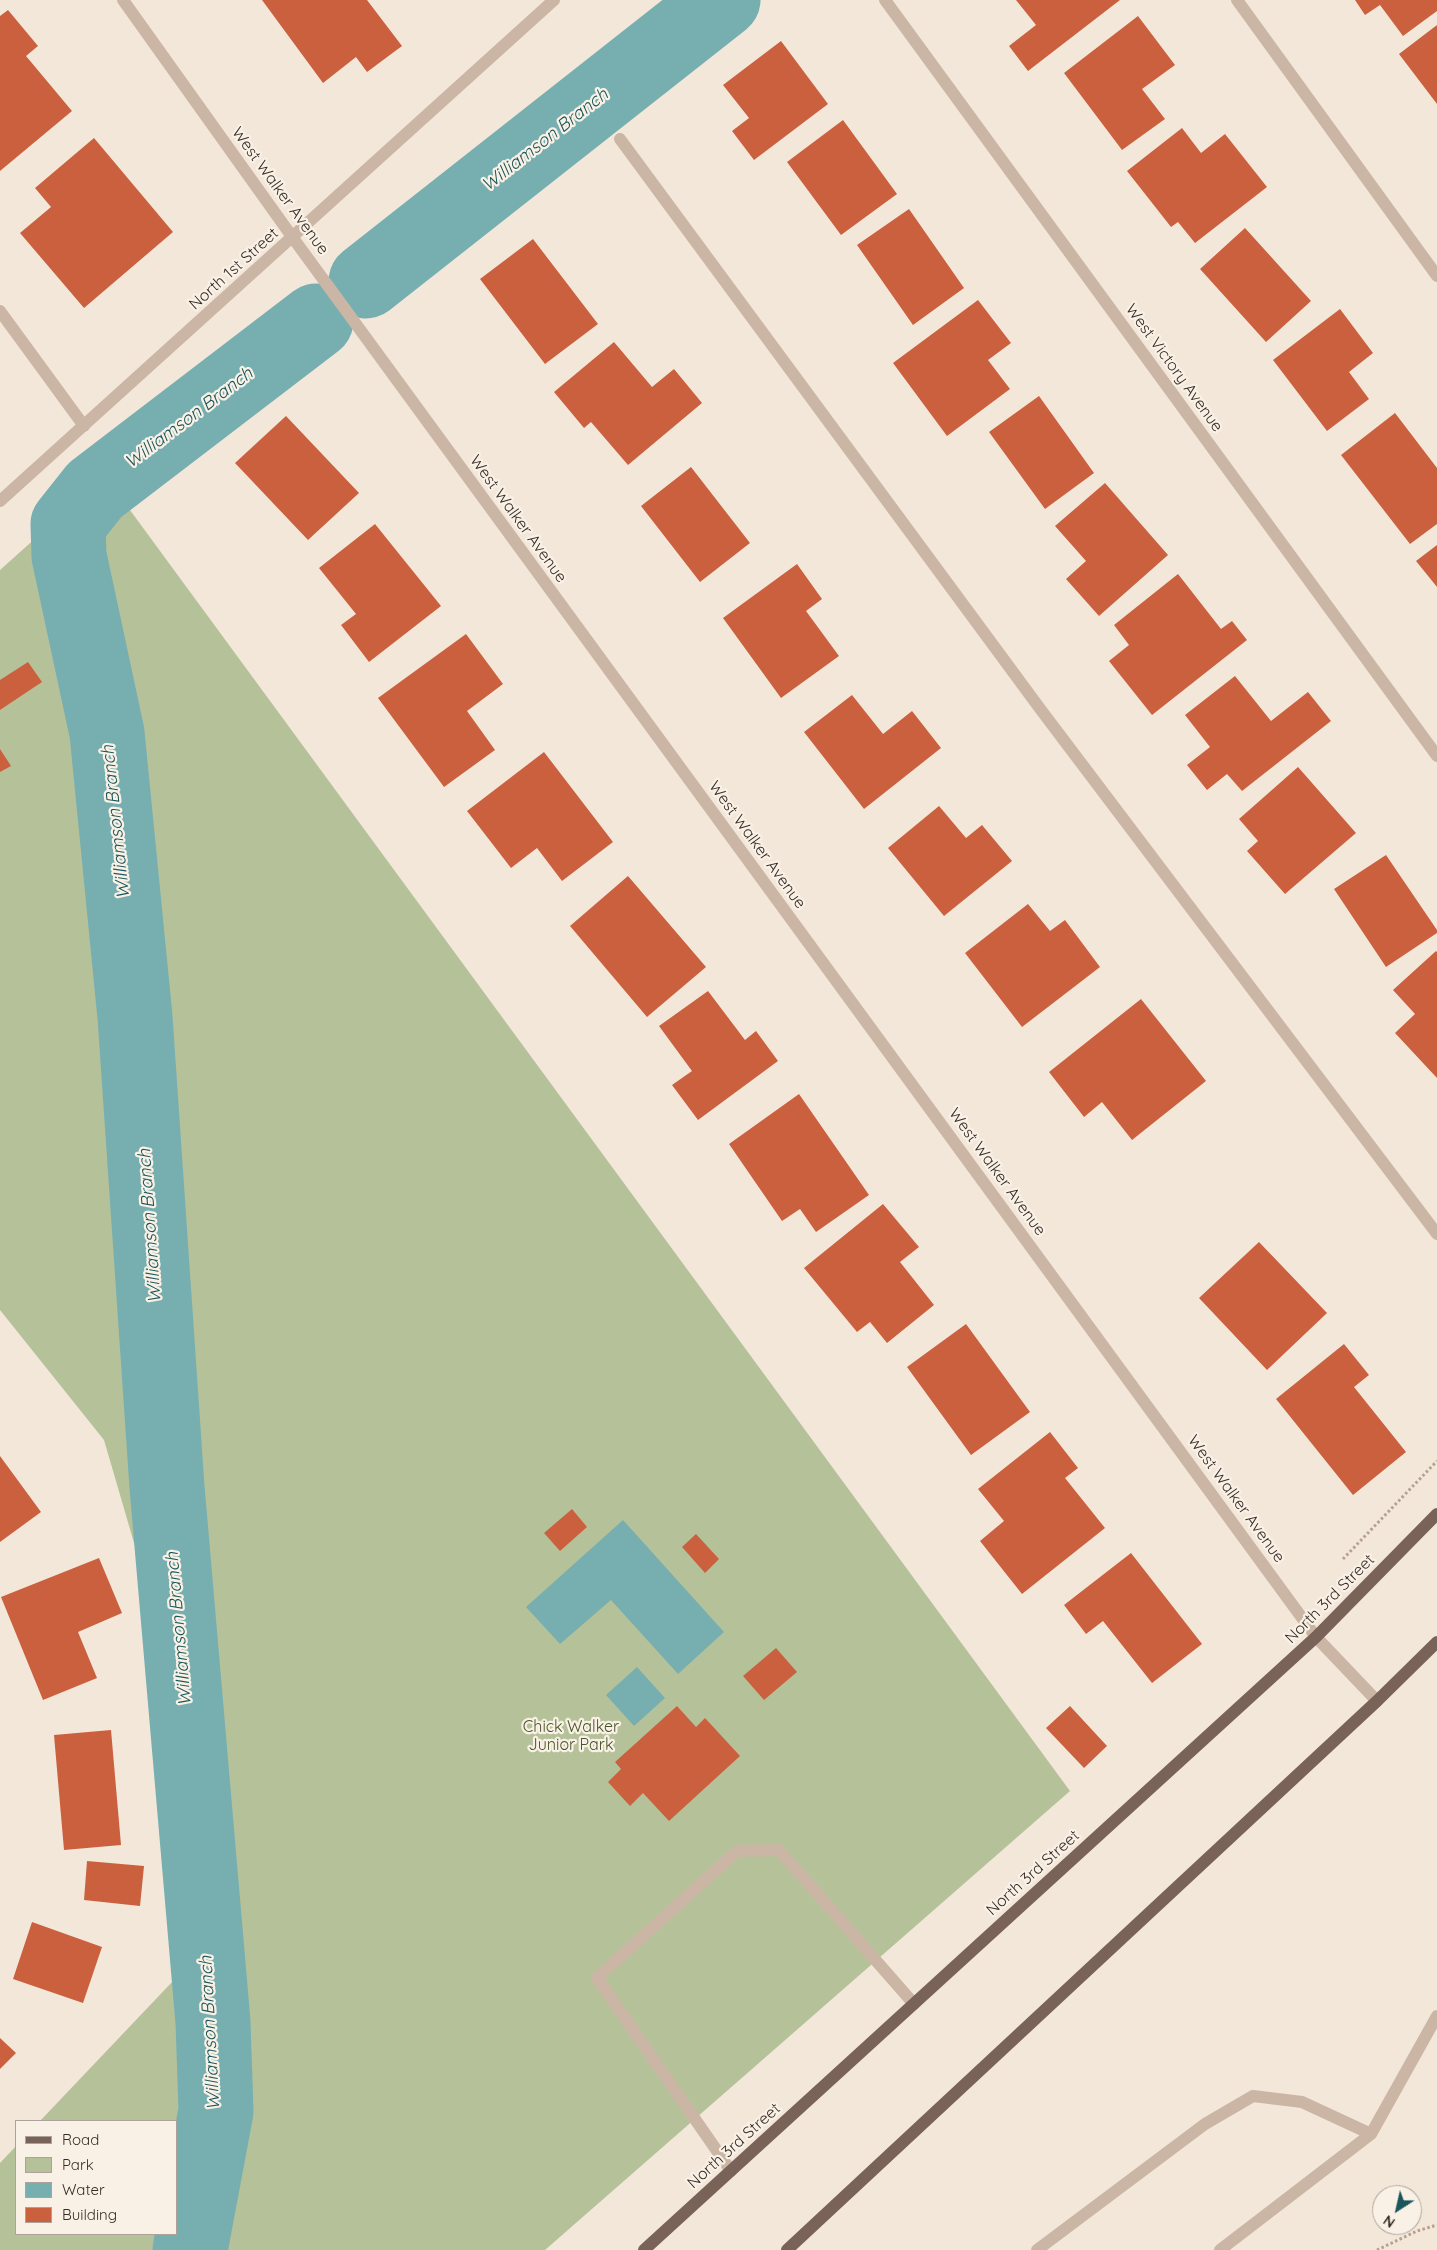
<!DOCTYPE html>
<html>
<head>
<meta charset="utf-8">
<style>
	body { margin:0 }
	#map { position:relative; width:1437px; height:2250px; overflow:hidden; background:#f3e7da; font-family:Quicksand,sans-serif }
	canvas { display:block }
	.legend { position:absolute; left:15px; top:2120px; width:162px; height:115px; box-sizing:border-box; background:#faf1e6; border:1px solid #aca29a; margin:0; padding:6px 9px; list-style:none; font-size:15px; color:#362c27 }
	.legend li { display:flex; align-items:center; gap:10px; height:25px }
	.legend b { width:25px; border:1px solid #aca29a }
	.north { position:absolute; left:1372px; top:2185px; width:50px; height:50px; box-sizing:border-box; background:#faf1e6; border:1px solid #aca29a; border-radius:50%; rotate:215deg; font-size:14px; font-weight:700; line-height:20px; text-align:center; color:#362c27 }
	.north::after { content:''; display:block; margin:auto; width:18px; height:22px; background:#1a565a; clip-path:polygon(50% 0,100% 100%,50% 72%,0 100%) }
</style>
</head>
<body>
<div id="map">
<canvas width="1437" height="2250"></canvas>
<ul class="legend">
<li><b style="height:6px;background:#796257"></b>Road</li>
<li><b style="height:14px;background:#b5c299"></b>Park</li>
<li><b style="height:14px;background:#77afb1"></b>Water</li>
<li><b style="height:14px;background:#cb603f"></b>Building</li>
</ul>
<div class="north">N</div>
</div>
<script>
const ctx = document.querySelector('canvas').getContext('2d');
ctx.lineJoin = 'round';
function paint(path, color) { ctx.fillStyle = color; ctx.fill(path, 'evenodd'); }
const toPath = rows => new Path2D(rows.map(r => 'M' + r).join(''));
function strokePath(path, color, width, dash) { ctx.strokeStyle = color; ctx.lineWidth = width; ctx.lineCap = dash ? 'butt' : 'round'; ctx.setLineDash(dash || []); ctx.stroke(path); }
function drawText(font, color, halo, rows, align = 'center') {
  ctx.font = font + ' Quicksand,sans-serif'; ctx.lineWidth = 4.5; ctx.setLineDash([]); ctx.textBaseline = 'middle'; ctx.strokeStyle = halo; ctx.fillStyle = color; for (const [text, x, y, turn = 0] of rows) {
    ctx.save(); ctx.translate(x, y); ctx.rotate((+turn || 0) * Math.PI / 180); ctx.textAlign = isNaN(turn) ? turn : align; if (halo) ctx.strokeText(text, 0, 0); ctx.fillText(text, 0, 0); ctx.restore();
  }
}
const green = toPath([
	[105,476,1070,1791,545,2250,0,2250,0,2163,16,2146,16,2234,176,2234,176,2121,40,2121,173,1981,202,1776,104,1440,0,1310,0,570]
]);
const water = toPath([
	[623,1520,724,1632,678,1674,611,1600,560,1644,526,1607],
	[637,1667,665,1698,634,1726,606,1695]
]);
const river = toPath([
	[366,281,723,0],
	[190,2250,216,2111,213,2022,167,1487,135,1017,107,733,69,556,68,524,95,490,316,321]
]);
const building = toPath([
	[262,0,367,0,402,46,367,72,356,57,323,83],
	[1016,0,1120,0,1028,71,1009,46,1036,25],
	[1355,0,1437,0,1437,11,1403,36,1380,5,1365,15],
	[8,10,38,46,26,56,72,111,0,171,0,16],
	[1138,16,1175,65,1142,89,1165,119,1122,150,1064,73],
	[1437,25,1437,104,1399,54],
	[781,41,828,104,754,160,732,131,749,118,723,85],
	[843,120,897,194,841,235,787,162],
	[1182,128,1201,153,1225,134,1267,187,1195,243,1178,222,1171,227,1127,171],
	[94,138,173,232,84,308,20,233,51,207,35,188],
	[909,209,964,288,913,325,857,245],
	[1245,228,1311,301,1266,342,1200,269],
	[533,239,598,324,545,364,480,279],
	[978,300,1011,343,988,360,1010,389,947,436,893,363],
	[1340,309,1373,353,1349,372,1369,399,1327,431,1273,360],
	[614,342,652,387,674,369,702,403,628,465,591,422,584,428,554,392],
	[1039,396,1094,473,1045,509,989,432],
	[1395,413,1437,468,1437,524,1410,544,1341,455],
	[286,416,359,493,308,540,235,463],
	[691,467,750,543,700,582,641,506],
	[1105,483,1168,555,1099,616,1066,579,1086,561,1055,526],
	[375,524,441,606,369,662,341,625,356,614,319,568],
	[1437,545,1437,587,1416,561],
	[797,564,822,599,806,611,839,656,781,698,723,618],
	[1178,574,1221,629,1232,621,1247,640,1152,715,1109,661,1129,645,1114,625],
	[466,634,503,684,467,711,495,750,444,787,378,698],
	[28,662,42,682,0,710,0,680],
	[1235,676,1271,721,1308,692,1331,721,1242,791,1227,774,1207,790,1187,765,1210,747,1185,715],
	[852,695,883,734,912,711,941,748,864,809,804,732],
	[0,749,11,766,0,772],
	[544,752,613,842,562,881,537,848,511,868,467,811],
	[1298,767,1356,833,1285,894,1247,851,1258,841,1239,819],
	[939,806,966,838,982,825,1012,861,944,916,888,848],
	[1386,855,1437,930,1437,933,1386,967,1334,889],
	[628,876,706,967,647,1017,570,926],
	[1028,904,1050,931,1065,920,1100,967,1022,1027,965,953],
	[1436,951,1437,952,1437,1078,1395,1033,1415,1014,1393,990],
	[708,991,745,1040,756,1031,778,1061,698,1120,672,1085,692,1071,659,1026],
	[1141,999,1206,1081,1132,1140,1102,1102,1084,1117,1049,1072],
	[799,1094,869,1195,816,1232,800,1209,782,1221,729,1144],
	[883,1204,919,1247,900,1262,934,1305,887,1343,870,1322,857,1332,804,1268],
	[1259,1242,1327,1313,1267,1370,1199,1298],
	[966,1324,1030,1412,971,1455,907,1367],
	[1344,1344,1369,1375,1354,1387,1406,1452,1353,1495,1276,1399],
	[1050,1432,1078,1468,1065,1478,1105,1528,1022,1594,980,1541,1004,1521,978,1489],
	[0,1456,41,1512,0,1542],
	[572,1509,587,1527,560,1551,544,1533],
	[696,1534,719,1559,705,1573,682,1547],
	[1131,1553,1202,1644,1152,1683,1103,1621,1086,1634,1064,1605],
	[99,1558,122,1613,78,1632,97,1678,43,1700,1,1597],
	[776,1648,797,1672,764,1700,743,1676],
	[677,1706,696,1727,705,1718,740,1756,669,1821,643,1793,630,1806,608,1782,621,1769,615,1762],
	[1070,1706,1107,1746,1084,1768,1046,1728],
	[111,1730,121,1845,64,1850,54,1735],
	[87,1861,144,1866,140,1906,84,1900],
	[32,1922,102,1947,83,2003,13,1979],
	[0,2038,16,2053,0,2069]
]);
const path = toPath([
	[1343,1559,1437,1461],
	[1377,2250,1417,2231,1437,2225]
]);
const service = toPath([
	[1237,0,1437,276],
	[620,139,1041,710,1437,1234],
	[0,311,84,426],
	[731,2171,597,1978,737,1851,779,1850,914,2004],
	[1037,2250,1205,2124,1253,2096,1302,2102,1371,2134],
	[1220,2250,1371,2134,1437,2016]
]);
const minor = toPath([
	[123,0,293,238,1316,1637,1377,1701],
	[885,0,1437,756],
	[0,501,554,0]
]);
const primary = toPath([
	[644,2250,1316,1637,1437,1514],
	[787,2250,1377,1701,1437,1642]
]);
const streetNames = [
	["West Walker Avenue",280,191,54],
	["North 1st Street",234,269,-42],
	["West Victory Avenue",1174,368,54],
	["West Walker Avenue",518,519,54],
	["West Walker Avenue",757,845,54],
	["West Walker Avenue",997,1172,54],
	["West Walker Avenue",1236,1499,54],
	["North 3rd Street",1330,1599,-45],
	["North 3rd Street",1033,1873,-42],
	["North 3rd Street",734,2146,-42]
];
const parkNames = [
	["Chick Walker",571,1727],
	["Junior Park",571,1745]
];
const waterNames = [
	["Williamson Branch",545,140,-38],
	["Williamson Branch",189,418,-37],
	["Williamson Branch",116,822,-96],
	["Williamson Branch",150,1226,-94],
	["Williamson Branch",179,1629,-95],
	["Williamson Branch",210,2033,-93]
];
paint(green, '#b5c299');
paint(water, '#77afb1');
strokePath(river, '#77afb1', 75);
paint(building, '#cb603f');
strokePath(path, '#b7a08f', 3, [2.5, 2.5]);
strokePath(service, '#cbb6a5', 12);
strokePath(minor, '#cbb6a5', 12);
strokePath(primary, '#796257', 12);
drawText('16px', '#362c27', '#faf1e6', streetNames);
drawText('16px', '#465629', '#faf1e6', parkNames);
drawText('italic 18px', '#1a565a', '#faf1e6', waterNames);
</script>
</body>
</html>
